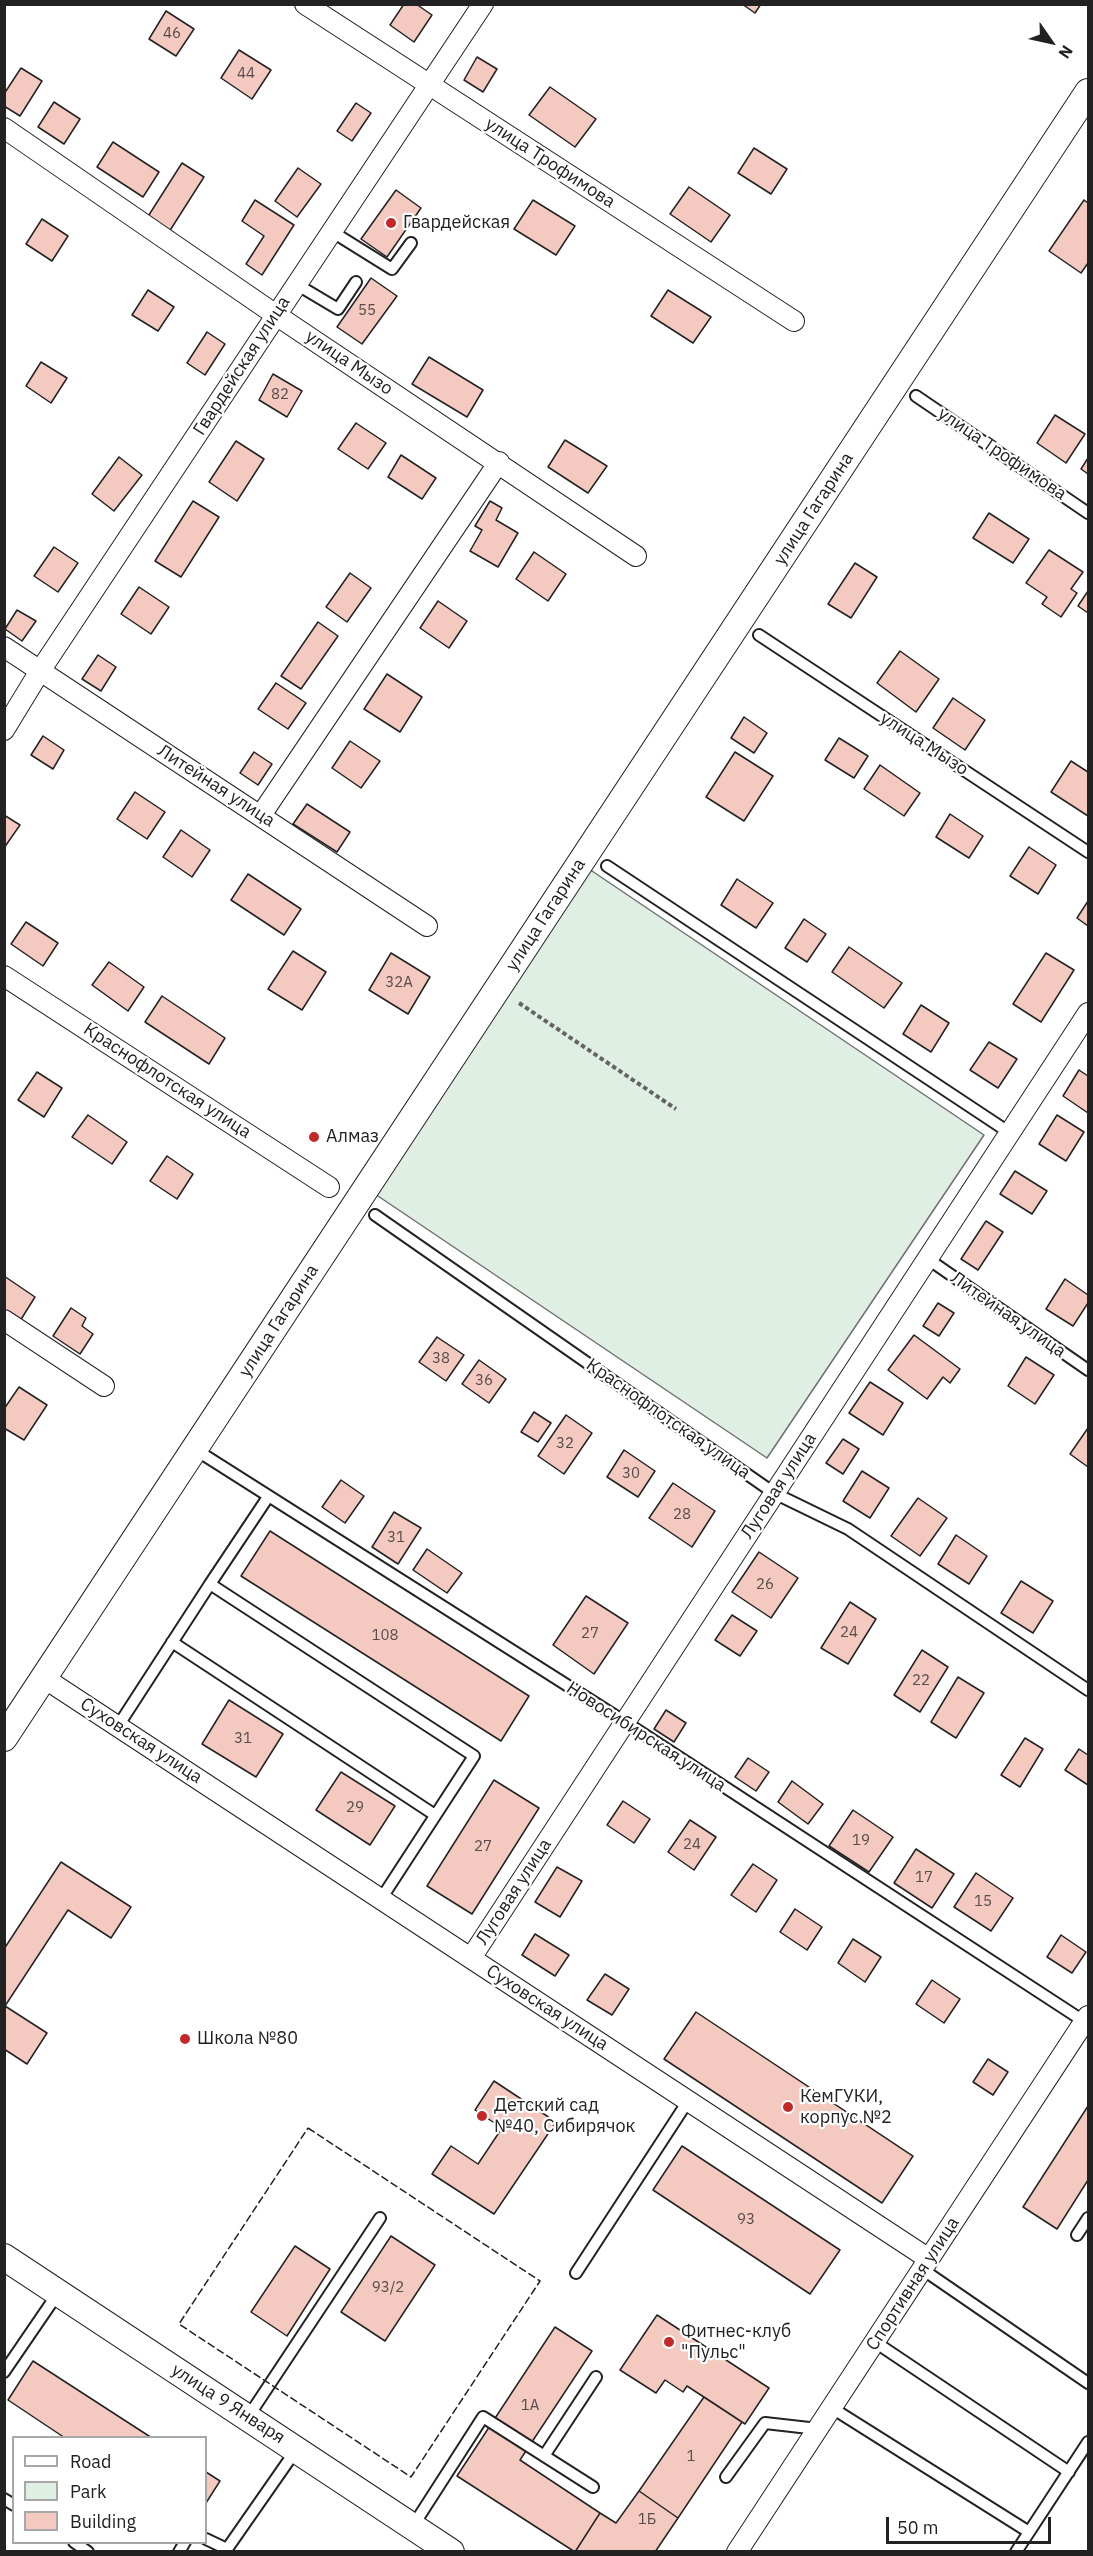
<!DOCTYPE html>
<html>
<head>
<meta charset="utf-8">
<style>
	body { margin:0 }
	#map { position:relative; width:1093px; height:2556px; overflow:hidden; background:#fff; font-family:"IBM Plex Sans",sans-serif }
	canvas { display:block }
	.frame { position:absolute; inset:0; border:6px solid #222; pointer-events:none }
	.legend { position:absolute; left:12px; top:2436px; width:195px; height:108px; box-sizing:border-box; background:#fff; border:2px solid #a7a7a7; margin:0; padding:8px 10px; list-style:none; font-size:18px; color:#222 }
	.legend li { display:flex; align-items:center; gap:12px; height:30px }
	.legend b { width:30px; border:2px solid #a7a7a7 }
	.north { position:absolute; left:1021px; top:12px; width:60px; height:60px; -webkit-text-stroke:4px #fff; paint-order:stroke; rotate:124deg; font-size:16px; font-weight:700; line-height:24px; text-align:center; color:#222 }
	.north::after { content:''; display:block; margin:auto; width:21px; height:27px; background:#222; clip-path:polygon(50% 0,100% 100%,50% 72%,0 100%) }
	.scale { position:absolute; left:886px; top:2517px; width:165px; height:27px; box-sizing:border-box; border:3px solid #222; border-top:0; padding-left:8px; font-size:18px; line-height:21px; white-space:nowrap; color:#222; -webkit-text-stroke:4px #fff; paint-order:stroke }
</style>
</head>
<body>
<div id="map">
<canvas width="1093" height="2556"></canvas>
<div class="frame"></div>
<ul class="legend">
<li><b style="height:8px;background:#fff"></b>Road</li>
<li><b style="height:16px;background:#e0efe3"></b>Park</li>
<li><b style="height:16px;background:#f3c9c0"></b>Building</li>
</ul>
<div class="north">N</div>
<div class="scale">50 m</div>
</div>
<script>
const ctx = document.querySelector('canvas').getContext('2d');
ctx.lineJoin = 'round';
function paint(path, color) { ctx.fillStyle = color; ctx.fill(path, 'evenodd'); }
const toPath = rows => new Path2D(rows.map(r => 'M' + r).join(''));
function strokePath(path, color, width, dash) { ctx.strokeStyle = color; ctx.lineWidth = width; ctx.lineCap = dash ? 'butt' : 'round'; ctx.setLineDash(dash || []); ctx.stroke(path); }
function drawText(font, color, halo, rows, align = 'center') {
  ctx.font = font + ' "IBM Plex Sans",sans-serif'; ctx.lineWidth = 4.5; ctx.setLineDash([]); ctx.textBaseline = 'middle'; ctx.strokeStyle = halo; ctx.fillStyle = color; for (const [text, x, y, turn = 0] of rows) {
    ctx.save(); ctx.translate(x, y); ctx.rotate((+turn || 0) * Math.PI / 180); ctx.textAlign = isNaN(turn) ? turn : align; if (halo) ctx.strokeText(text, 0, 0); ctx.fillText(text, 0, 0); ctx.restore();
  }
}
const green = toPath([
	[589,869,984,1135,767,1458,372,1192,589,869]
]);
const building = toPath([
	[404,4,416,4,432,15,414,42,390,25,404,4],
	[742,4,761,4,755,13,742,4],
	[166,11,194,29,176,56,149,39,166,11],
	[239,50,271,70,252,99,221,78,239,50],
	[477,57,497,69,483,92,464,80,477,57],
	[21,68,42,81,20,116,4,106,4,94,21,68],
	[550,87,596,119,575,147,529,115,550,87],
	[54,102,80,119,64,144,38,127,54,102],
	[356,103,371,113,352,141,337,131,356,103],
	[113,142,159,172,143,197,97,167,113,142],
	[754,148,787,169,771,194,738,173,754,148],
	[182,163,204,177,169,232,147,218,182,163],
	[298,168,321,184,297,217,275,201,298,168],
	[689,187,730,215,711,242,670,214,689,187],
	[396,190,421,208,387,257,361,239,396,190],
	[255,200,294,225,262,275,246,264,264,236,242,221,255,200],
	[533,200,575,226,556,255,514,229,533,200],
	[1084,200,1088,203,1088,263,1081,273,1049,251,1084,200],
	[42,219,68,236,52,261,26,244,42,219],
	[371,278,397,296,362,344,337,327,371,278],
	[148,290,174,307,158,331,132,315,148,290],
	[668,290,711,317,693,343,651,316,668,290],
	[207,332,225,344,205,375,187,363,207,332],
	[429,357,483,390,467,417,412,384,429,357],
	[41,362,67,378,51,403,26,386,41,362],
	[273,374,302,391,287,417,259,400,273,374],
	[1055,415,1085,434,1066,463,1037,443,1055,415],
	[356,423,386,443,368,469,338,449,356,423],
	[565,440,607,466,588,493,548,467,565,440],
	[236,441,264,459,237,501,209,482,236,441],
	[401,455,436,478,422,499,388,477,401,455],
	[119,457,142,475,114,511,92,494,119,457],
	[1088,458,1088,474,1081,469,1088,458],
	[193,501,219,517,181,577,155,561,193,501],
	[490,501,502,508,496,520,518,533,498,567,470,551,482,530,475,526,490,501],
	[989,513,1029,539,1013,563,973,538,989,513],
	[54,547,78,563,58,592,34,576,54,547],
	[1049,550,1083,572,1071,589,1077,593,1061,617,1042,604,1047,597,1026,583,1049,550],
	[534,552,566,574,548,601,516,579,534,552],
	[855,563,877,577,851,618,828,604,855,563],
	[350,573,371,588,347,622,326,607,350,573],
	[139,587,169,607,151,634,121,614,139,587],
	[1088,591,1088,613,1078,606,1088,591],
	[438,601,467,621,449,648,420,628,438,601],
	[17,610,36,621,22,641,5,629,17,610],
	[318,622,338,636,301,689,281,676,318,622],
	[900,651,939,679,916,712,877,683,900,651],
	[98,655,116,667,101,691,82,679,98,655],
	[387,674,422,697,400,732,364,709,387,674],
	[276,683,306,703,288,729,258,709,276,683],
	[953,698,985,720,965,750,933,728,953,698],
	[744,717,767,733,754,753,731,738,744,717],
	[43,736,64,750,53,769,31,755,43,736],
	[839,738,868,756,854,778,825,760,839,738],
	[350,741,380,761,361,788,332,768,350,741],
	[254,752,272,764,258,785,240,773,254,752],
	[735,752,773,776,744,821,706,797,735,752],
	[1071,761,1088,772,1088,816,1051,792,1071,761],
	[880,765,920,793,904,816,864,789,880,765],
	[135,792,165,812,147,839,117,819,135,792],
	[307,804,350,832,337,852,293,824,307,804],
	[950,814,983,836,969,858,936,837,950,814],
	[4,815,20,825,4,848,4,815],
	[181,830,210,850,192,877,163,857,181,830],
	[1029,847,1056,865,1038,894,1010,876,1029,847],
	[248,874,301,909,284,935,231,900,248,874],
	[737,879,773,903,756,928,721,905,737,879],
	[1088,901,1088,926,1077,918,1088,901],
	[804,919,826,934,807,962,785,948,804,919],
	[26,922,58,943,43,966,11,944,26,922],
	[849,947,902,983,884,1008,832,972,849,947],
	[293,951,326,972,302,1010,268,989,293,951],
	[391,953,430,977,408,1014,369,990,391,953],
	[1046,953,1074,970,1041,1022,1013,1004,1046,953],
	[109,962,144,987,128,1011,92,985,109,962],
	[162,996,225,1038,209,1064,145,1022,162,996],
	[921,1005,949,1023,931,1052,903,1034,921,1005],
	[989,1042,1017,1059,998,1088,970,1070,989,1042],
	[1079,1070,1088,1076,1088,1113,1063,1096,1079,1070],
	[37,1072,62,1088,44,1117,18,1100,37,1072],
	[88,1115,127,1142,112,1164,72,1137,88,1115],
	[1057,1115,1084,1132,1066,1161,1039,1144,1057,1115],
	[167,1156,193,1174,177,1199,150,1181,167,1156],
	[1015,1171,1047,1191,1032,1214,1000,1194,1015,1171],
	[986,1221,1003,1232,978,1270,961,1259,986,1221],
	[4,1276,35,1297,20,1321,4,1311,4,1276],
	[1065,1279,1088,1295,1088,1303,1073,1326,1046,1309,1065,1279],
	[938,1303,954,1313,939,1336,923,1326,938,1303],
	[71,1308,86,1318,82,1326,93,1334,80,1354,53,1336,71,1308],
	[914,1335,960,1369,950,1383,943,1377,927,1399,888,1370,914,1335],
	[437,1337,464,1355,446,1381,419,1362,437,1337],
	[1026,1357,1054,1375,1035,1404,1008,1386,1026,1357],
	[479,1360,506,1379,489,1403,462,1384,479,1360],
	[870,1382,903,1403,883,1435,849,1413,870,1382],
	[19,1387,47,1405,24,1440,4,1428,4,1409,19,1387],
	[534,1412,551,1423,538,1442,521,1432,534,1412],
	[566,1415,592,1433,564,1474,538,1456,566,1415],
	[1088,1428,1088,1467,1070,1454,1088,1428],
	[843,1439,859,1449,843,1474,826,1463,843,1439],
	[624,1450,655,1471,638,1497,607,1477,624,1450],
	[862,1471,889,1488,870,1518,843,1501,862,1471],
	[341,1480,364,1496,345,1523,322,1507,341,1480],
	[673,1483,715,1511,692,1547,649,1518,673,1483],
	[918,1498,947,1518,920,1556,891,1536,918,1498],
	[394,1512,421,1528,398,1564,372,1547,394,1512],
	[270,1531,529,1696,501,1741,241,1576,270,1531],
	[956,1535,987,1556,969,1584,938,1564,956,1535],
	[427,1549,462,1573,447,1593,413,1570,427,1549],
	[759,1552,798,1578,771,1618,732,1592,759,1552],
	[1021,1581,1053,1601,1033,1633,1001,1613,1021,1581],
	[586,1596,628,1623,594,1674,553,1645,586,1596],
	[850,1602,876,1619,848,1664,821,1648,850,1602],
	[732,1615,757,1631,740,1656,715,1640,732,1615],
	[922,1650,948,1667,920,1712,894,1695,922,1650],
	[958,1677,984,1693,956,1738,931,1722,958,1677],
	[229,1700,283,1734,256,1777,202,1744,229,1700],
	[666,1710,686,1723,674,1742,654,1729,666,1710],
	[1025,1738,1043,1749,1020,1787,1001,1775,1025,1738],
	[1079,1749,1088,1755,1088,1785,1065,1770,1079,1749],
	[748,1758,769,1772,756,1791,735,1777,748,1758],
	[341,1772,395,1806,370,1845,316,1810,341,1772],
	[494,1780,539,1808,472,1914,427,1886,494,1780],
	[792,1781,823,1804,808,1824,778,1802,792,1781],
	[623,1801,650,1819,634,1843,607,1825,623,1801],
	[853,1810,893,1837,869,1872,829,1846,853,1810],
	[690,1820,716,1837,694,1870,668,1852,690,1820],
	[916,1849,954,1874,932,1908,894,1883,916,1849],
	[61,1862,131,1907,111,1938,68,1910,5,2006,47,2033,27,2064,4,2049,4,1949,61,1862],
	[753,1864,777,1880,756,1912,731,1895,753,1864],
	[557,1867,582,1881,560,1917,535,1902,557,1867],
	[976,1873,1013,1898,991,1931,954,1907,976,1873],
	[795,1909,822,1927,807,1950,780,1932,795,1909],
	[535,1934,569,1955,555,1976,522,1955,535,1934],
	[1061,1935,1086,1952,1072,1973,1047,1957,1061,1935],
	[853,1939,881,1957,865,1982,838,1963,853,1939],
	[605,1974,629,1989,612,2015,587,2000,605,1974],
	[932,1980,960,1999,944,2023,916,2004,932,1980],
	[696,2012,913,2156,882,2203,664,2059,696,2012],
	[988,2059,1008,2072,993,2095,973,2082,988,2059],
	[494,2081,556,2122,494,2214,432,2174,451,2146,478,2164,502,2128,475,2110,494,2081],
	[1088,2106,1088,2180,1057,2229,1023,2207,1088,2106],
	[682,2146,840,2250,810,2294,653,2190,682,2146],
	[391,2236,435,2265,385,2341,341,2312,391,2236],
	[295,2246,330,2269,287,2336,251,2312,295,2246],
	[657,2315,769,2388,745,2424,687,2386,683,2392,665,2380,656,2393,620,2370,657,2315],
	[555,2327,592,2351,520,2460,600,2513,575,2552,457,2476,555,2327],
	[33,2361,152,2438,65,2438,8,2400,33,2361],
	[704,2397,742,2422,678,2518,639,2491,704,2397],
	[206,2472,220,2481,206,2503,206,2472],
	[639,2491,678,2518,655,2552,575,2552,600,2513,616,2523,639,2491]
]);
const path = toPath([
	[519,1003,676,1109]
]);
const service = toPath([
	[331,231,392,269,411,243],
	[296,284,338,309,356,282],
	[916,396,1088,513],
	[759,635,1088,852],
	[607,866,1010,1133],
	[375,1215,774,1493,848,1529,1088,1690],
	[928,1259,1088,1370],
	[204,1455,625,1722,1085,2022],
	[210,1584,268,1497],
	[172,1642,435,1815],
	[118,1726,210,1584,474,1756,381,1899],
	[1077,2235,1088,2218],
	[922,2269,1088,2383],
	[576,2273,688,2101],
	[875,2342,1069,2472],
	[4,2372,58,2293],
	[832,2408,1029,2532],
	[248,2417,380,2218],
	[544,2456,596,2377],
	[726,2477,765,2423,818,2429],
	[4,2499,14,2505],
	[413,2526,483,2417,593,2487],
	[206,2539,227,2549,296,2450],
	[74,2542,88,2552],
	[179,2552,185,2542],
	[1016,2552,1088,2442]
]);
const minor = toPath([
	[305,4,794,321],
	[4,128,276,315,636,556],
	[4,647,427,926],
	[4,730,40,671,483,4],
	[261,815,499,462],
	[4,976,329,1187],
	[4,1320,104,1386],
	[44,1678,929,2259],
	[471,1958,1088,1013],
	[737,2552,1088,2016]
]);
const tertiary = toPath([
	[4,1738,1088,92],
	[4,2257,451,2552]
]);
const fence = toPath([
	[308,2128,540,2281,411,2477,179,2324,308,2128]
]);
const markers = [
	[391,223,6,"#c62828"],
	[314,1137,6,"#c62828"],
	[185,2039,6,"#c62828"],
	[788,2107,6,"#c62828"],
	[482,2116,6,"#c62828"],
	[669,2342,6,"#c62828"]
];
const numberNames = [
	["46",172,34],
	["44",246,74],
	["55",367,311],
	["82",280,395],
	["32А",399,983],
	["38",441,1359],
	["36",484,1381],
	["32",565,1444],
	["30",631,1474],
	["28",682,1515],
	["31",396,1538],
	["26",765,1585],
	["24",849,1633],
	["27",590,1634],
	["108",385,1636],
	["22",921,1681],
	["31",243,1739],
	["29",355,1808],
	["19",861,1841],
	["24",692,1845],
	["27",483,1847],
	["17",924,1878],
	["15",983,1902],
	["93",746,2220],
	["93/2",388,2288],
	["1А",530,2406],
	["1",691,2457],
	["1Б",647,2520]
];
const streetNames = [
	["улица Трофимова",550,163,33],
	["улица Мызо",349,363,34],
	["Гвардейская улица",242,366,-57],
	["улица Трофимова",1002,454,34],
	["улица Гагарина",814,509,-57],
	["улица Мызо",924,744,33],
	["Литейная улица",216,786,33],
	["улица Гагарина",546,915,-57],
	["Краснофлотская улица",167,1081,33],
	["Литейная улица",1008,1315,35],
	["улица Гагарина",279,1321,-57],
	["Краснофлотская улица",668,1419,35],
	["Луговая улица",779,1486,-57],
	["Новосибирская улица",646,1737,33],
	["Суховская улица",141,1741,33],
	["Луговая улица",514,1892,-57],
	["Суховская улица",547,2008,33],
	["Спортивная улица",913,2284,-57],
	["улица 9 Января",228,2404,33]
];
const poiNames = [
	["Гвардейская",403,223],
	["Алмаз",326,1137],
	["Школа №80",197,2039],
	["КемГУКИ,",800,2097],
	["корпус №2",800,2118],
	["Детский сад",494,2106],
	["№40, Сибирячок",494,2127],
	["Фитнес-клуб",681,2332],
	["\"Пульс\"",681,2353]
];
paint(green, '#e0efe3');
strokePath(green, '#6f6f6f', 1.5);
paint(building, '#f3c9c0');
strokePath(building, '#222', 1.5);
strokePath(service, '#222', 14);
strokePath(minor, '#222', 22);
strokePath(tertiary, '#222', 28);
strokePath(path, '#646464', 4, [4.5, 3]);
strokePath(service, '#fff', 10);
strokePath(minor, '#fff', 20);
strokePath(tertiary, '#fff', 26);
strokePath(fence, '#222', 1.5, [8, 3]);
for (const [x, y, r, color] of markers) { const dot = new Path2D(); dot.arc(x, y, r, 0, 2 * Math.PI); ctx.fillStyle = color; ctx.fill(dot); strokePath(dot, '#fff', 2); }
drawText('15px', '#564c4a', null, numberNames);
drawText('18px', '#222', '#fff', streetNames);
drawText('18px', '#222', '#fff', poiNames, 'left');
</script>
</body>
</html>
